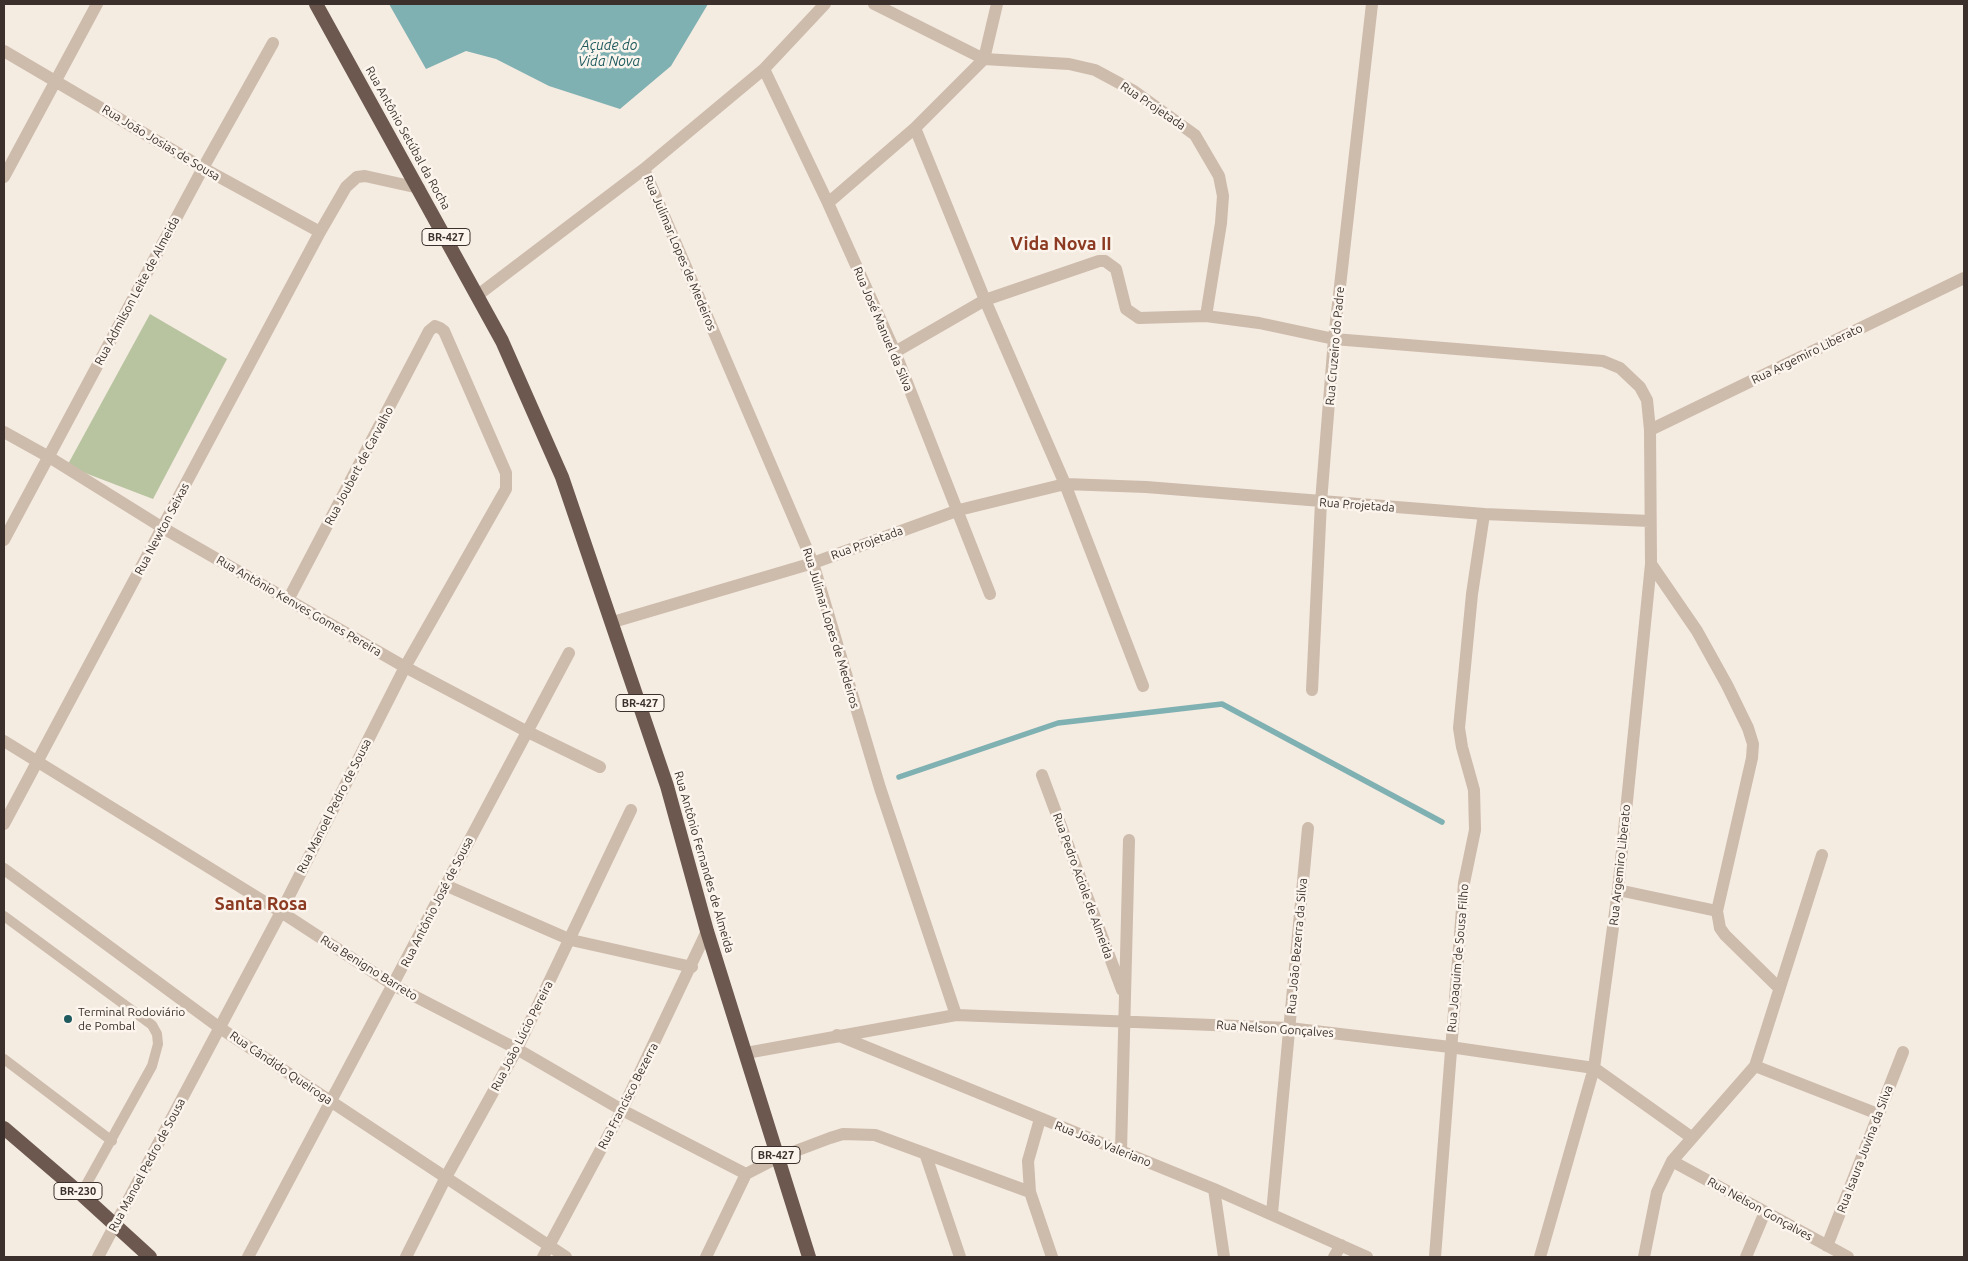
<!DOCTYPE html>
<html>
<head>
<meta charset="utf-8">
<style>
	body { margin:0 }
	#map { position:relative; width:1968px; height:1261px; overflow:hidden; background:#f4ebe1; font-family:Ubuntu,sans-serif }
	canvas { display:block }
	.frame { position:absolute; inset:0; border:5px solid #3b302b; pointer-events:none }
</style>
</head>
<body>
<div id="map">
<canvas width="1968" height="1261"></canvas>
<div class="frame"></div>
</div>
<script>
const ctx = document.querySelector('canvas').getContext('2d');
ctx.lineJoin = 'round';
function paint(path, color) { ctx.fillStyle = color; ctx.fill(path, 'evenodd'); }
const toPath = rows => new Path2D(rows.map(r => 'M' + r).join(''));
function strokePath(path, color, width, dash) { ctx.strokeStyle = color; ctx.lineWidth = width; ctx.lineCap = dash ? 'butt' : 'round'; ctx.setLineDash(dash || []); ctx.stroke(path); }
function drawText(font, color, halo, rows, align = 'center') {
  ctx.font = font + ' Ubuntu,sans-serif'; ctx.lineWidth = 5; ctx.setLineDash([]); ctx.textBaseline = 'middle'; ctx.strokeStyle = halo; ctx.fillStyle = color; for (const [text, x, y, turn = 0] of rows) {
    ctx.save(); ctx.translate(x, y); ctx.rotate((+turn || 0) * Math.PI / 180); ctx.textAlign = isNaN(turn) ? turn : align; if (halo) ctx.strokeText(text, 0, 0); ctx.fillText(text, 0, 0); ctx.restore();
  }
}
const green = toPath([
	[150,314,227,359,153,499,67,466]
]);
const water = toPath([
	[389,4,708,4,671,66,620,109,549,86,496,59,466,51,426,69]
]);
const stream = toPath([
	[899,777,1058,723,1222,704,1442,822]
]);
const service = toPath([
	[4,916,152,1025,157,1034,158,1044,152,1066,81,1194],
	[4,1059,112,1141]
]);
const minor = toPath([
	[874,4,984,59,1069,64,1095,70,1134,91,1195,135,1219,176,1223,196,1221,223,1206,316],
	[4,51,203,168,320,232],
	[764,69,828,203,895,352,990,594],
	[915,128,985,300,1065,484,1143,686],
	[644,169,813,563,880,788,956,1015],
	[4,177,97,4],
	[828,203,915,128,984,59,997,4],
	[478,295,644,169,764,69,825,4],
	[895,352,985,300,1099,261,1105,261,1116,269,1126,309,1139,318,1206,316,1259,323,1334,339,1603,361,1620,368,1640,387,1647,400,1650,430,1651,564,1618,890,1594,1068,1540,1257],
	[1650,430,1964,278],
	[4,432,49,457,163,528,405,667,526,731,600,767],
	[4,540,203,168,273,43],
	[1651,564,1697,631,1727,685,1748,728,1753,744,1752,758,1717,911],
	[613,622,813,563,959,510,1065,484,1146,487,1484,514,1650,521],
	[1312,690,1321,502,1334,339,1372,4],
	[4,741,281,912,393,985,517,1049,622,1110,746,1174],
	[1042,775,1122,990],
	[4,824,320,232,346,187,357,177,365,176,419,188],
	[4,869,220,1028,566,1257],
	[445,885,571,940,692,967],
	[1618,890,1717,911,1720,928,1725,935,1779,988],
	[837,1035,1214,1189,1367,1257],
	[746,1053,956,1015,1289,1028,1450,1047,1594,1068,1691,1137],
	[1755,1066,1878,1114],
	[1040,1119,1028,1161,1030,1192,1052,1257],
	[1121,1151,1129,840],
	[925,1153,960,1257],
	[1672,1161,1848,1257],
	[1214,1189,1224,1257],
	[1272,1213,1308,828],
	[1827,1246,1903,1052],
	[98,1257,281,912,405,667,506,489,506,473,444,331,440,328,435,326,429,331,288,600],
	[248,1257,569,653],
	[406,1257,446,1177,517,1049,631,810],
	[543,1257,622,1110,707,931],
	[706,1257,746,1174,777,1158,830,1138,843,1134,875,1135,1030,1192],
	[1334,1257,1341,1245],
	[1435,1257,1464,883,1475,830,1474,790,1462,747,1459,728,1472,594,1484,514],
	[1644,1257,1657,1192,1672,1161,1755,1066,1822,855],
	[1746,1257,1765,1212]
]);
const trunk = toPath([
	[316,4,502,341,562,477,667,786,707,931,809,1257],
	[4,1128,81,1194,150,1257]
]);
const markers = [
	[68,1019,5,"#1f5a5e"]
];
const shields = [
	[446,237,48],
	[640,703,48],
	[776,1155,48],
	[78,1191,48]
];
const shieldNames = [
	["BR-427",446,237],
	["BR-427",640,703],
	["BR-427",776,1155],
	["BR-230",78,1191]
];
const streetNames = [
	["Rua Projetada",1153,106,34],
	["Rua Antônio Setúbal da Rocha",408,138,61],
	["Rua João Josias de Sousa",161,143,31],
	["Rua Julimar Lopes de Medeiros",680,253,67],
	["Rua Admilson Leite de Almeida",137,291,-62],
	["Rua José Manuel da Silva",883,329,67],
	["Rua Cruzeiro do Padre",1335,346,-85],
	["Rua Argemiro Liberato",1807,354,-26],
	["Rua Joubert de Carvalho",359,466,-62],
	["Rua Projetada",1357,505,4],
	["Rua Newton Seixas",162,529,-62],
	["Rua Projetada",867,543,-20],
	["Rua Antônio Kenves Gomes Pereira",299,606,30],
	["Rua Julimar Lopes de Medeiros",831,628,73],
	["Rua Manoel Pedro de Sousa",334,806,-63],
	["Rua Antônio Fernandes de Almeida",704,862,74],
	["Rua Argemiro Liberato",1620,865,-84],
	["Rua Pedro Aciole de Almeida",1083,886,70],
	["Rua Antônio José de Sousa",437,902,-63],
	["Rua Joāo Bezerra da Silva",1297,946,-85],
	["Rua Joaquim de Sousa Filho",1458,958,-85],
	["Rua Benigno Barreto",369,968,32],
	["Rua Nelson Gonçalves",1275,1029,4],
	["Rua João Lúcio Pereira",522,1036,-63],
	["Rua Cândido Queiroga",281,1068,34],
	["Rua Francisco Bezerra",628,1096,-63],
	["Rua João Valeriano",1103,1144,22],
	["Rua Isaura Juvina da Silva",1865,1149,-69],
	["Rua Manoel Pedro de Sousa",147,1165,-62],
	["Rua Nelson Gonçalves",1760,1209,29]
];
const poiNames = [
	["Terminal Rodoviário",78,1012],
	["de Pombal",78,1026]
];
const waterNames = [
	["Açude do",609,45],
	["Vida Nova",609,61]
];
const districtNames = [
	["Vida Nova II",1061,244],
	["Santa Rosa",261,904]
];
paint(green, '#b8c4a0');
paint(water, '#7fb0b2');
strokePath(stream, '#7fb0b2', 5.5);
strokePath(service, '#cdbbac', 10);
strokePath(minor, '#cdbbac', 12);
strokePath(trunk, '#6c584f', 14);
for (const [x, y, r, color] of markers) { const dot = new Path2D(); dot.arc(x, y, r, 0, 2 * Math.PI); ctx.fillStyle = color; ctx.fill(dot); strokePath(dot, '#fbf5ee', 2); }
for (const [x, y, w] of shields) { const box = new Path2D(); box.roundRect(x - w / 2, y - 8.5, w, 17, 4); ctx.fillStyle = '#fbf5ee'; ctx.fill(box); strokePath(box, '#3b302b', 1); }
drawText('bold 11px', '#3b302b', null, shieldNames);
drawText('12px', '#3b302b', '#fbf5ee', streetNames);
drawText('12px', '#3b302b', '#fbf5ee', poiNames, 'left');
drawText('italic 14px', '#1f5a5e', '#fbf5ee', waterNames);
drawText('bold 18px', '#8c3b22', '#fbf5ee', districtNames);
</script>
</body>
</html>
